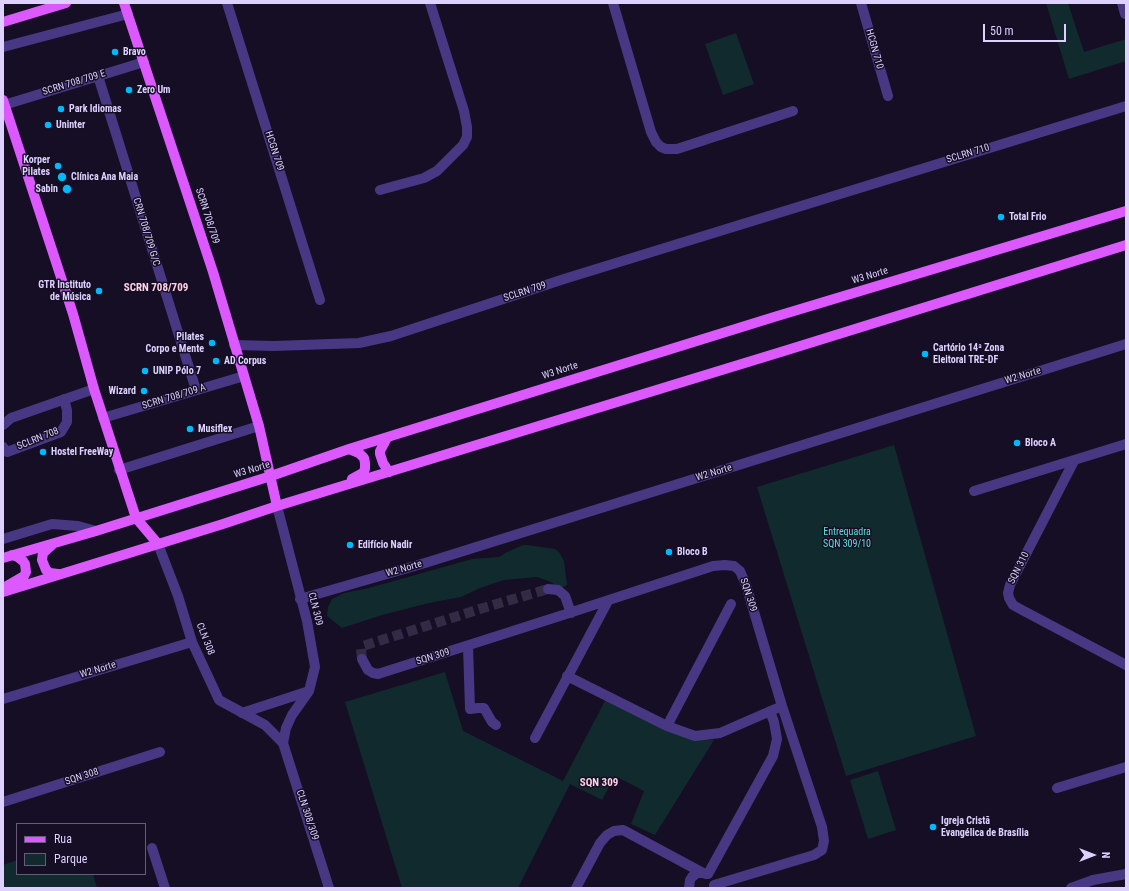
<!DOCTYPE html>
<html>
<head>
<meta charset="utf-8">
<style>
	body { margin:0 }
	#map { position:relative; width:1129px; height:891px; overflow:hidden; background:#150e24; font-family:"Roboto Condensed",sans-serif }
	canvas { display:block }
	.frame { position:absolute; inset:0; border:4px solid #ded1ff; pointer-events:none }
	.legend { position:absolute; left:16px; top:823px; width:130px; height:52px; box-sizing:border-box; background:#150e24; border:1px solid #655c7c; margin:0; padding:5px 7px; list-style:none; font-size:12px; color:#ded1ff }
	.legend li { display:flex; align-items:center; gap:8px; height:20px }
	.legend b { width:20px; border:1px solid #655c7c }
	.north { position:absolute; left:1073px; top:835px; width:40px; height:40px; -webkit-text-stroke:3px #150e24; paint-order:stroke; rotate:90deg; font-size:11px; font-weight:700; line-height:16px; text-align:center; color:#ded1ff }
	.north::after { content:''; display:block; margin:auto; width:14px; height:18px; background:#ded1ff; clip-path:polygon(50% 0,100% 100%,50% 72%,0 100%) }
	.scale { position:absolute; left:983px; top:24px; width:83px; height:18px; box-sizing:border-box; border:2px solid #ded1ff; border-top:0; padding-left:5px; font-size:12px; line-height:14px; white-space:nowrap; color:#ded1ff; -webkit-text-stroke:3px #150e24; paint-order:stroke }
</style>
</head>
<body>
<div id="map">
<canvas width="1129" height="891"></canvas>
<div class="frame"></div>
<ul class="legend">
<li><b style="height:5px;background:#dc58ff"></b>Rua</li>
<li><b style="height:11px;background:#112a2e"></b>Parque</li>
</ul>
<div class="north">N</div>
<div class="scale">50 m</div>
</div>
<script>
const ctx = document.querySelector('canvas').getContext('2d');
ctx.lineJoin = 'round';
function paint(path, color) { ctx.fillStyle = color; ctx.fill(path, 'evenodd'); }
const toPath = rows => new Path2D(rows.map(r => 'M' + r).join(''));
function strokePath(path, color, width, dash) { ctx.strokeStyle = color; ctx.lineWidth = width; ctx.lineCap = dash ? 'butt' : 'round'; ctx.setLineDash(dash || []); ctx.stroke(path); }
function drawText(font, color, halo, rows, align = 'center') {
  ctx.font = font + ' "Roboto Condensed",sans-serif'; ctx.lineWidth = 3; ctx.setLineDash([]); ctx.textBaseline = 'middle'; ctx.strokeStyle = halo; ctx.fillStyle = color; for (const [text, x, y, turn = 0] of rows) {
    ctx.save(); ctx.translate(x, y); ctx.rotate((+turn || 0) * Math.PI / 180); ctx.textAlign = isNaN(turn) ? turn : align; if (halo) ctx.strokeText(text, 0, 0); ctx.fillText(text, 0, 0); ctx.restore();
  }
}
const green = toPath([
	[1046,3,1068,3,1084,52,1126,39,1126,61,1069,79],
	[736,33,754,84,723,95,705,44],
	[894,445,976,736,846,776,757,487],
	[523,545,527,545,555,549,559,552,564,561,567,585,563,587,558,587,551,582,537,577,504,580,480,588,461,597,429,603,382,615,342,628,327,616,328,607,332,599,344,593,369,588,472,559,499,557,507,552],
	[445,672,463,731,563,781,607,697,690,737,714,740,655,835,631,824,644,791,615,776,602,800,570,784,518,888,402,888,345,702],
	[878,771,896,830,868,839,850,780],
	[17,860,17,874,93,874,97,888,3,888,3,865]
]);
const minorTunnel = toPath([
	[362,659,361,649,363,646,483,608,548,589]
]);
const minor = toPath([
	[227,3,320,300],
	[613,3,651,132,656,142,661,147,666,149,677,149,793,111],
	[861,3,888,96],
	[1122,3,1125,14],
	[3,47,128,14],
	[98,76,196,390],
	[4,105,144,62],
	[380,190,424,178,437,171,463,145,467,137,467,127,464,111,430,3],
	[234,345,274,346,359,343,391,336,564,279,1126,106],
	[103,418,244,376],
	[3,425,11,418,94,389],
	[3,447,7,452,61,432,67,422,67,410,64,399],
	[1074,461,1010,585,1008,593,1009,598,1013,605,1022,610,1126,665],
	[119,470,259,426],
	[974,491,1126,444],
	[277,506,307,621,315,667,309,691,292,715,286,728,283,743],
	[3,539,52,524,78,526,96,531],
	[158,544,178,596,192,642,219,700,265,725,283,743,329,888],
	[548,589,558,590,565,596,571,613],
	[300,599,425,563,1126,344],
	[468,646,470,709,478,708,484,708,492,722,496,725],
	[362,659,368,670,373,673,378,674,563,615,713,566,725,565,734,566,740,571,746,585,782,706,822,827,824,841,822,850,814,855,714,885],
	[567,676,667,726,695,736,720,733,782,706],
	[3,699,192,642],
	[242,713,309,691],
	[667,726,731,604],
	[535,738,608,601],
	[1057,788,1126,767],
	[3,802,160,752],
	[152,848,165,888],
	[708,874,773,756,777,739,774,722,770,711],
	[576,888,600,843,607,835,614,831,623,830,703,873],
	[689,888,690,880,692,877,697,873,703,873,706,874],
	[1071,888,1093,880,1126,874]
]);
const major = toPath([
	[124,3,213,272,259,426,277,506],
	[3,22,66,3],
	[3,100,73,314,94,389,136,518,158,544],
	[387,438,380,451,380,454,383,463,389,472],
	[349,449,359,453,364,458,365,463,365,469,363,473,352,479],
	[52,545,43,553,42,560,46,570,50,573,58,574],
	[3,558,96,531,271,476,349,449,774,317,1126,211],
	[5,587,24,576,26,572,25,564,23,561,18,557,12,555],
	[3,592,223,524,277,506,784,351,1126,245]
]);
const markers = [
	[115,52,4,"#00b8fc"],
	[129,90,4,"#00b8fc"],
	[61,109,4,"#00b8fc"],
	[48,125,4,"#00b8fc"],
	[58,166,4,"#00b8fc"],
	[62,177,5,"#00b8fc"],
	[67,189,5,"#00b8fc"],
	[1001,217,4,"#00b8fc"],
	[99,291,4,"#00b8fc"],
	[212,343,4,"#00b8fc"],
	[925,354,4,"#00b8fc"],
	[216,361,4,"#00b8fc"],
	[145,371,4,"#00b8fc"],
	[144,391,4,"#00b8fc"],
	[190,429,4,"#00b8fc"],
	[1017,443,4,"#00b8fc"],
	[43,452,4,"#00b8fc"],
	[350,545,4,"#00b8fc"],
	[669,552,4,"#00b8fc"],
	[933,827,4,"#00b8fc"]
];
const streetNames = [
	["HCGN 710",874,49,74],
	["SCRN 708/709 E",74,83,-17],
	["HCGN 709",274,151,72],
	["SCLRN 710",968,154,-17],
	["SCRN 708/709",207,216,72],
	["CRN 708/709 G/C",146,232,73],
	["W3 Norte",870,276,-17],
	["SCLRN 709",525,292,-18],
	["W3 Norte",560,371,-18],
	["W2 Norte",1023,376,-17],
	["SCRN 708/709 A",174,397,-17],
	["SCLRN 708",38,439,-22],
	["W3 Norte",252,470,-17],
	["W2 Norte",714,473,-17],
	["SQN 310",1019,568,-63],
	["W2 Norte",404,569,-16],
	["SQN 309",748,595,72],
	["CLN 309",315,609,76],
	["CLN 308",205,639,69],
	["SQN 309",433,657,-17],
	["W2 Norte",98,670,-17],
	["SQN 308",82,777,-18],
	["CLN 308/309",307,815,72]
];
const poiNames = [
	["Bravo",123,52],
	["Zero Um",137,90],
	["Park Idiomas",69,109],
	["Uninter",56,125],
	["Korper",50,160,"right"],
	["Pilates",50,172,"right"],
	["Clínica Ana Maia",71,177],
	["Sabin",58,189,"right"],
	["Total Frio",1009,217],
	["GTR Instituto",91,285,"right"],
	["de Música",91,297,"right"],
	["Pilates",204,337,"right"],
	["Corpo e Mente",204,349,"right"],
	["Cartório 14ª Zona",933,348],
	["Eleitoral TRE-DF",933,360],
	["AD Corpus",224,361],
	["UNIP Pólo 7",153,371],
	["Wizard",136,391,"right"],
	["Musiflex",198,429],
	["Bloco A",1025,443],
	["Hostel FreeWay",51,452],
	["Edifício Nadir",358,545],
	["Bloco B",677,552],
	["Igreja Cristã",941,821],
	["Evangélica de Brasília",941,833]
];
const parkNames = [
	["Entrequadra",847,532],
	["SQN 309/10",847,544]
];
const neighbourhoodNames = [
	["SCRN 708/709",156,288],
	["SQN 309",599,783]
];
paint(green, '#112a2e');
strokePath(minorTunnel, '#332b45', 10, [10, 5]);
strokePath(minor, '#483883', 10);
strokePath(major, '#dc58ff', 10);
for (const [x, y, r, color] of markers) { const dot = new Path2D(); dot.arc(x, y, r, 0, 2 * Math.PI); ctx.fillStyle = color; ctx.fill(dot); strokePath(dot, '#150e24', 1.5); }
drawText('10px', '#ded1ff', '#150e24', streetNames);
drawText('bold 10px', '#ded1ff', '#150e24', poiNames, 'left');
drawText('10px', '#5be1d6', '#150e24', parkNames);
drawText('bold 11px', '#ffd3e7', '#150e24', neighbourhoodNames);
</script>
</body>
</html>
